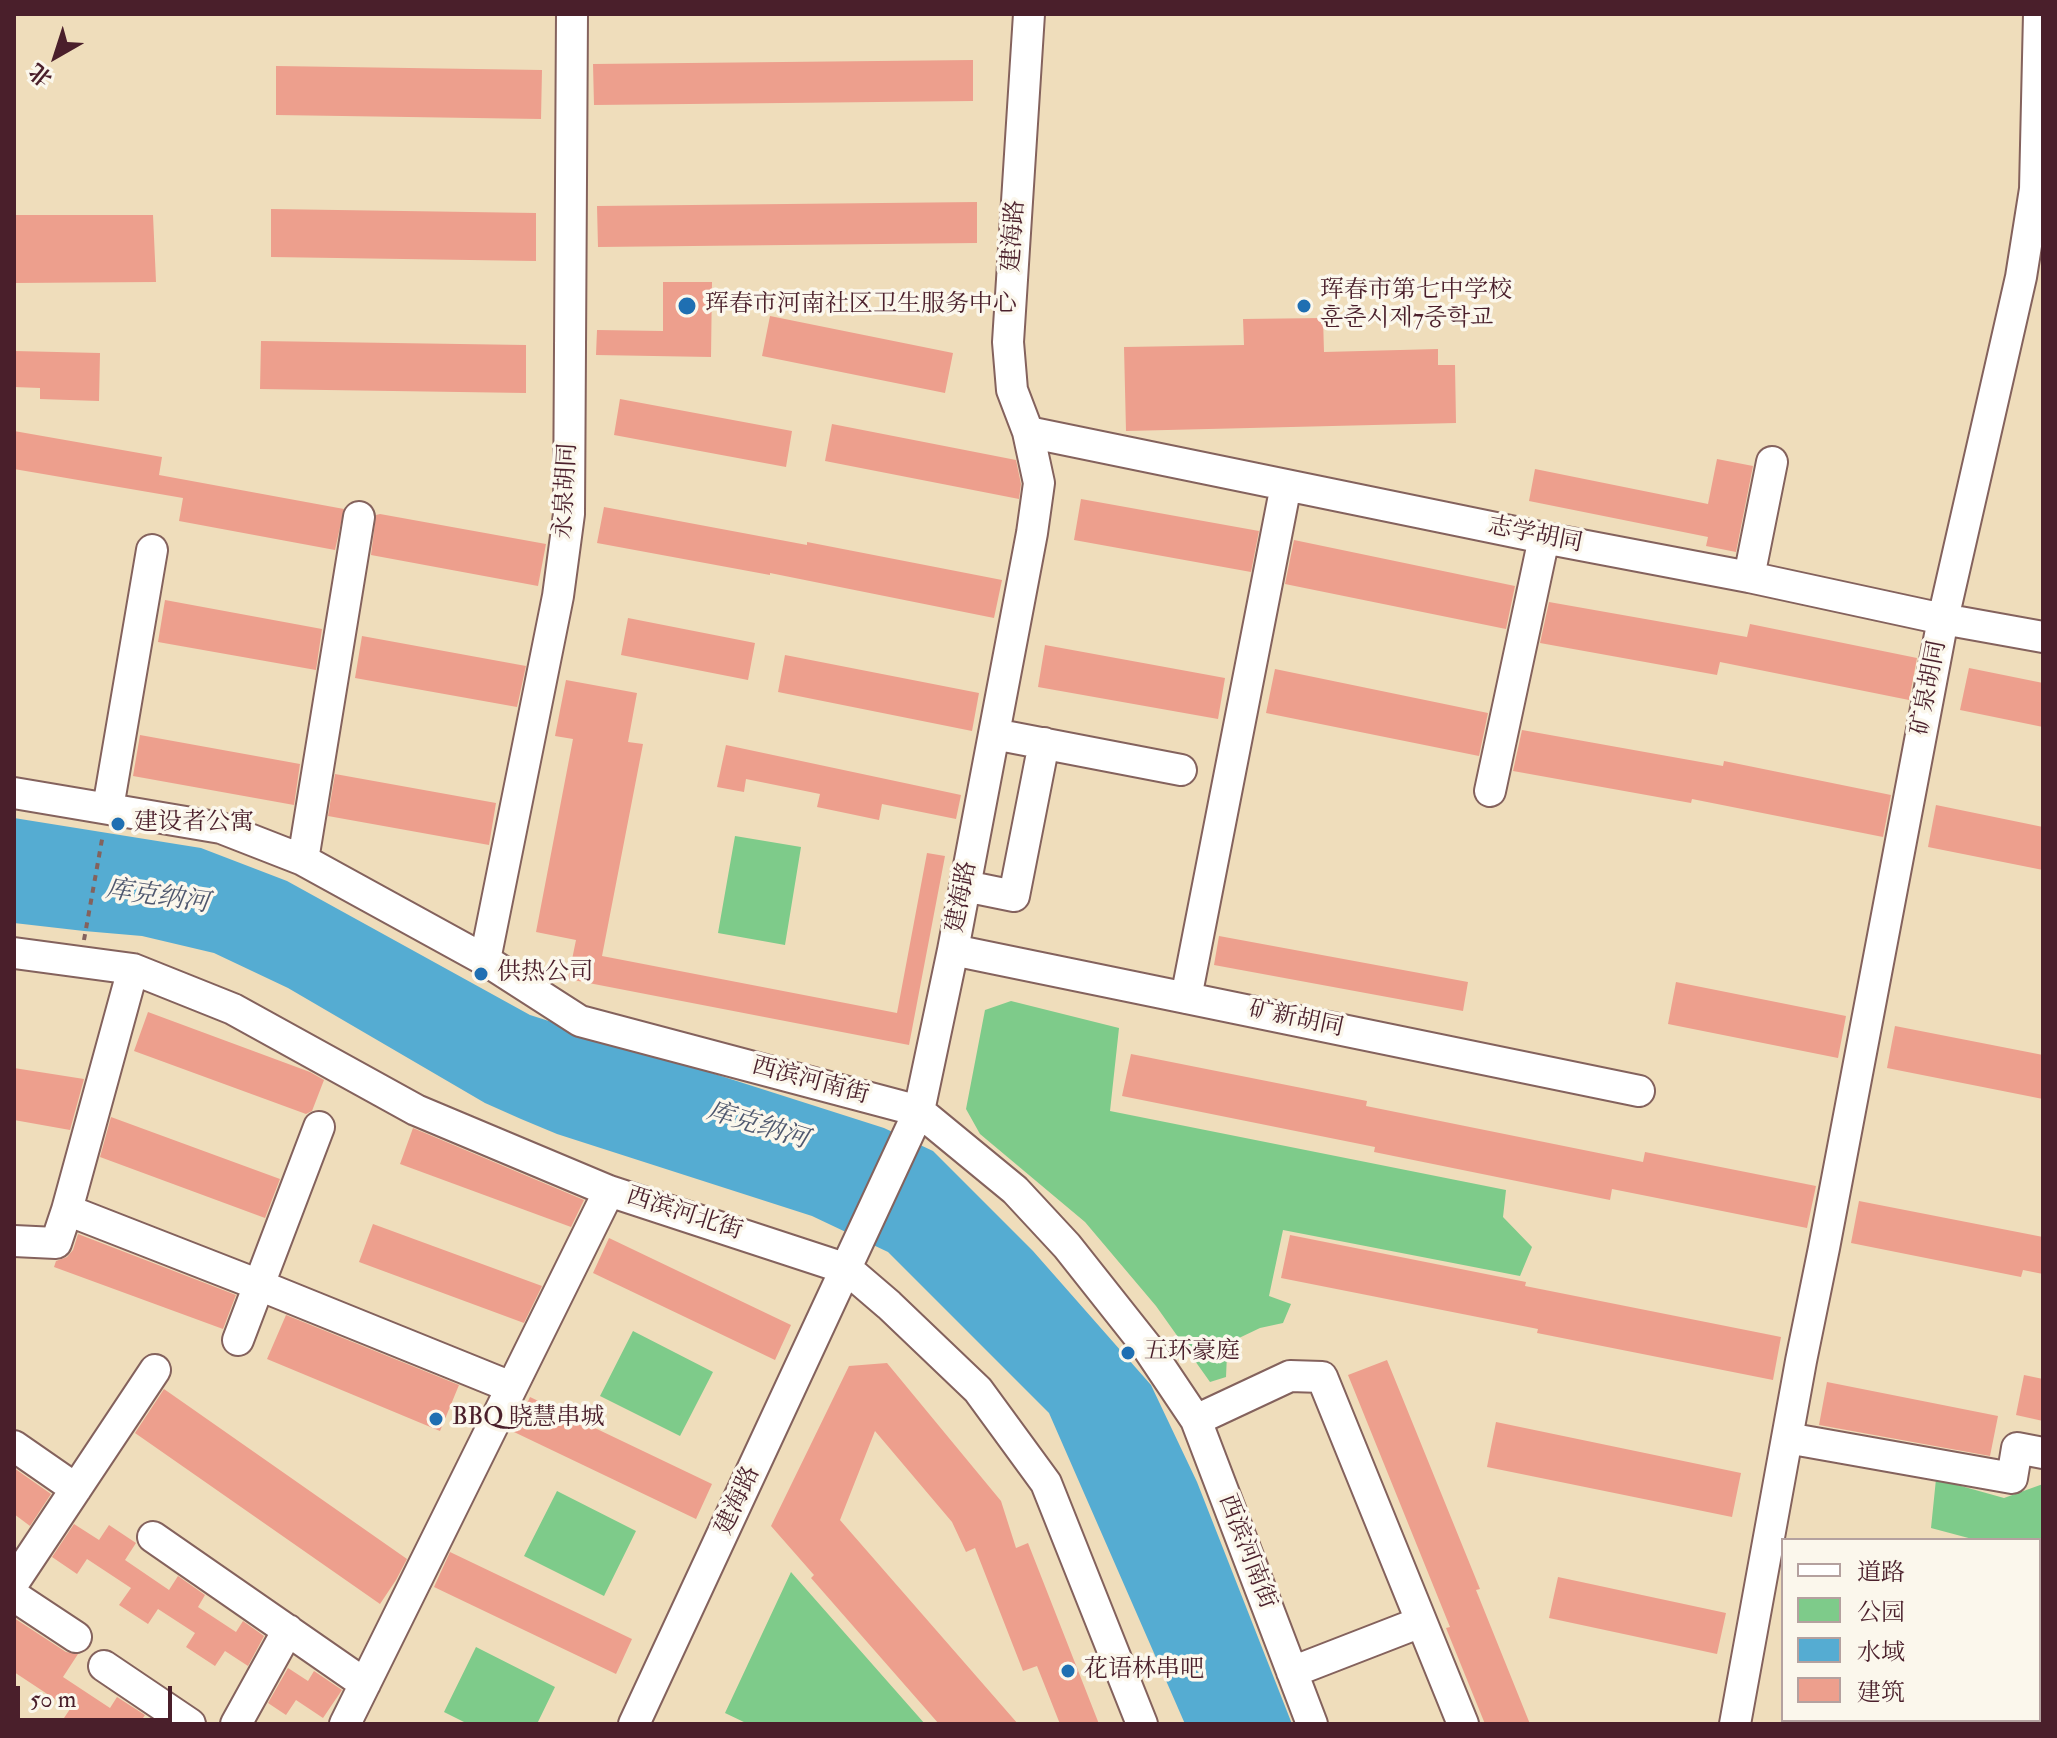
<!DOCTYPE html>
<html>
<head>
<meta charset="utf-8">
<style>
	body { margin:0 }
	#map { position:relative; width:2057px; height:1738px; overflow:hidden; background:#efddbb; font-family:"IM FELL Double Pica","Noto Serif SC",serif }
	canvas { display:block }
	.frame { position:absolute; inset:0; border:16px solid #4a1f2b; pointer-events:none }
	.legend { position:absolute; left:1781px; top:1538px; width:260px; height:184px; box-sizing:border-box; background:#fbf7ec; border:2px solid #b4a19f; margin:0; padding:10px 14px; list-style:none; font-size:24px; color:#4a1f2b }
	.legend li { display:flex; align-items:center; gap:16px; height:40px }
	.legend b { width:40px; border:2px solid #b4a19f }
	.north { position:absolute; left:16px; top:16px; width:80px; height:80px; -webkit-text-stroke:6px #fbf7ec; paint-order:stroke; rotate:219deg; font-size:22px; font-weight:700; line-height:32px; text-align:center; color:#4a1f2b }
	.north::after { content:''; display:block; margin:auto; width:28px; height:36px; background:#4a1f2b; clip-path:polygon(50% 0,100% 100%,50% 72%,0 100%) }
	.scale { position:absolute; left:16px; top:1686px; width:156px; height:36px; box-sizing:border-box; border:4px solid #4a1f2b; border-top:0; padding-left:10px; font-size:24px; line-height:28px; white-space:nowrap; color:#4a1f2b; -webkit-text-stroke:6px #fbf7ec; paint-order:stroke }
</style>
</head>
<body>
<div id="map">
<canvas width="2057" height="1738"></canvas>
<div class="frame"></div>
<ul class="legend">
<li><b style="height:10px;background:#fff"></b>道路</li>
<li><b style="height:22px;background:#7ecb8a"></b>公园</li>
<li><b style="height:22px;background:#55acd2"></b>水域</li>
<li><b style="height:22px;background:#ed9f8d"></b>建筑</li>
</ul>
<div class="north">北</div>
<div class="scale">50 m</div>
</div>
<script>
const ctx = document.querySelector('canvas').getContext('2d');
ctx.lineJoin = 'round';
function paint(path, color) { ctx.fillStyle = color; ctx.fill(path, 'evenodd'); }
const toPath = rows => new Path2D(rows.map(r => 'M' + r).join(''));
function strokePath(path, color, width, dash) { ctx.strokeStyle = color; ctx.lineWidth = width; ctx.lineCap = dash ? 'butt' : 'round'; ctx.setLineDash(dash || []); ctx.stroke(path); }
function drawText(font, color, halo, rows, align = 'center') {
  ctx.font = font + ' "IM FELL Double Pica","Noto Serif SC","Noto Serif KR",serif'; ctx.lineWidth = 7; ctx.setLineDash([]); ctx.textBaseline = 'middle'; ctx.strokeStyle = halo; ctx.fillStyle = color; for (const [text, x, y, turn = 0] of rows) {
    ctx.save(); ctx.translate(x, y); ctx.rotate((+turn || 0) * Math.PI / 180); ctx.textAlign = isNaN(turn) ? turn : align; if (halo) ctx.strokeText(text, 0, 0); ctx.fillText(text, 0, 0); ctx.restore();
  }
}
const green = toPath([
	[735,836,801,847,785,945,718,933],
	[1011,1001,1119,1028,1110,1111,1506,1190,1503,1217,1532,1247,1520,1276,1283,1230,1269,1296,1291,1304,1283,1323,1260,1328,1239,1338,1227,1354,1226,1377,1210,1382,1156,1306,1085,1222,980,1134,966,1109,985,1010],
	[633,1331,713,1372,680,1436,600,1396],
	[1936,1479,2004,1498,2043,1484,2043,1575,2039,1574,2039,1540,1976,1540,1931,1528],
	[557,1491,636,1531,604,1596,524,1556],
	[791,1572,925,1724,748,1724,725,1713],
	[476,1647,555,1687,537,1724,468,1724,444,1712]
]);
const water = toPath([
	[14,818,201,848,287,881,530,1015,884,1128,933,1151,1033,1251,1151,1385,1197,1482,1292,1724,1185,1724,1049,1413,888,1252,812,1216,557,1134,521,1119,485,1103,288,988,214,953,142,936,84,931,14,923]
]);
const building = toPath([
	[973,60,973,101,594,105,593,64],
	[276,66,542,70,541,119,276,115],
	[977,202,977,243,598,247,597,206],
	[271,209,536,213,536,261,271,257],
	[14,215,153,215,156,282,14,283],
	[663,282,712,282,711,357,596,355,597,330,663,331],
	[770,316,953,353,945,393,762,356],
	[1323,318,1324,352,1438,349,1438,365,1455,365,1456,423,1126,431,1124,347,1244,345,1243,319],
	[261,341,526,345,526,393,260,389],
	[14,351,100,353,99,401,40,399,40,388,14,387],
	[620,399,792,431,786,467,614,435],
	[832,424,1016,460,1021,484,1019,499,825,461],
	[14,431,162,457,159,475,344,509,335,550,179,521,183,498,14,469],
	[1717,459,1753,466,1736,552,1706,546,1708,537,1529,501,1535,469,1708,504],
	[1081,499,1259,531,1251,572,1074,540],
	[604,507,807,545,807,542,1002,580,994,618,770,573,770,575,597,543],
	[380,514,546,544,538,586,371,555,376,515],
	[1294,540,1515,586,1506,629,1285,584],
	[165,600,322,629,316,670,158,642],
	[1549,602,1747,637,1750,624,1917,658,1909,700,1720,662,1717,675,1540,643],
	[628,618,755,643,748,680,621,655],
	[362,636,526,666,517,707,355,678],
	[1045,645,1225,678,1218,719,1038,687],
	[785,655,979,693,972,731,778,692],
	[1969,668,2043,683,2043,727,1960,710],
	[1275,669,1488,713,1479,756,1266,713],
	[566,680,637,693,628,742,643,744,602,956,897,1013,927,853,945,856,909,1045,568,979,576,940,536,932,573,739,555,736],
	[1522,730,1723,766,1724,761,1891,795,1883,837,1692,799,1691,803,1513,771],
	[140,735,300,764,294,805,133,776],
	[726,745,961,795,956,819,882,804,879,820,817,807,820,794,746,779,744,792,717,787],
	[335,774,496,803,489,845,328,816],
	[1936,805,2043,827,2043,870,1928,847],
	[1219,936,1468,982,1463,1011,1214,965],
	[1676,982,1846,1016,1838,1058,1668,1024],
	[148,1012,310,1072,324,1080,312,1111,306,1114,134,1051],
	[1895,1026,2043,1055,2043,1099,1887,1068],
	[1131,1054,1367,1101,1366,1106,1643,1162,1645,1152,1816,1186,1807,1228,1612,1189,1610,1200,1374,1152,1375,1147,1122,1096],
	[14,1068,84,1079,70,1130,14,1120],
	[111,1117,280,1179,265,1218,100,1157],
	[413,1128,584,1200,571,1227,400,1164],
	[1859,1201,2043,1237,2043,1274,2023,1270,2021,1277,1851,1243],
	[373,1224,542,1286,524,1323,359,1262],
	[78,1234,236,1295,223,1329,54,1267,56,1261,67,1257,73,1250],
	[1290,1235,1526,1282,1525,1286,1781,1337,1773,1380,1537,1333,1538,1329,1281,1278],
	[609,1238,791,1325,775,1360,593,1273],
	[286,1315,459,1385,440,1431,267,1359],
	[1387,1360,1480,1589,1476,1590,1530,1724,1485,1724,1446,1628,1450,1627,1348,1375],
	[887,1363,1001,1501,1016,1548,1028,1543,1099,1724,1060,1724,1037,1666,1023,1671,975,1548,966,1552,952,1522,875,1431,840,1520,1018,1724,939,1724,811,1578,814,1575,771,1526,849,1366],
	[2024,1375,2043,1379,2043,1421,2016,1415],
	[1827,1382,1998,1416,1990,1456,1819,1425],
	[164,1389,407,1559,396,1580,380,1604,135,1433],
	[530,1397,712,1484,696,1519,514,1432],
	[1496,1422,1741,1473,1732,1517,1487,1467],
	[14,1468,51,1494,30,1526,14,1514],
	[74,1524,99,1540,109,1525,136,1543,125,1560,169,1590,178,1576,205,1595,198,1607,236,1632,243,1621,264,1636,248,1666,225,1651,215,1666,186,1647,195,1633,158,1609,148,1624,119,1605,131,1588,87,1559,77,1574,52,1557],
	[450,1552,632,1639,616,1674,434,1587],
	[1558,1577,1726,1613,1717,1654,1549,1618],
	[14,1618,66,1652,78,1654,63,1677,110,1708,117,1697,145,1715,139,1724,60,1724,70,1709,14,1672],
	[288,1668,308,1681,314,1671,342,1690,323,1718,296,1700,286,1715,268,1703]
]);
const path = toPath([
	[84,940,103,834]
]);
const minor = toPath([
	[1028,432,1544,538,1749,577,1943,619,2043,637],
	[1749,577,1772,462],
	[994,734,1181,770],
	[1490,791,1544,538],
	[14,793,221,828,303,860,485,960,580,1021,919,1111,1015,1190,1067,1246,1147,1347,1196,1420,1312,1724],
	[108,808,152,550],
	[303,860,359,517],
	[965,886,1014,896,1044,743],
	[953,950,1639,1091],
	[14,953,133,969,233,1009,416,1110,609,1191,847,1269,889,1305,978,1390,1046,1483,1142,1724],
	[485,960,558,596,569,514,572,14],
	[1186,998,1286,485],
	[67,1210,254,1283,511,1387],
	[14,1241,56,1243,67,1210,133,969],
	[238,1340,319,1127],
	[1196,1420,1290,1376,1322,1377,1463,1724],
	[1787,1438,2012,1478,2017,1448,2043,1453],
	[14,1446,76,1489],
	[153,1537,365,1684],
	[14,1582,155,1370],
	[14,1596,76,1637],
	[104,1666,190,1724],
	[1292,1672,1421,1622],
	[236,1724,288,1630],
	[345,1724,609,1191],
	[634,1724,919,1111,953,950,1032,533,1039,483,1028,432,1012,390,1008,342,1029,14],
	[1735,1724,1801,1361,1824,1248,1943,619,2021,277,2035,189,2039,14]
]);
const markers = [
	[687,306,10,"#1f6fb2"],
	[1304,306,8,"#1f6fb2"],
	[118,824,8,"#1f6fb2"],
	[481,974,8,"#1f6fb2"],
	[1128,1353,8,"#1f6fb2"],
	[436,1419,8,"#1f6fb2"],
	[1068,1671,8,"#1f6fb2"]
];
const streetNames = [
	["建海路",1015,236,-86],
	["永泉胡同",567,491,-87],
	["志学胡同",1535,536,11],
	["矿泉胡同",1930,688,-79],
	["建海路",963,897,-79],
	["矿新胡同",1296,1020,12],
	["西滨河南街",810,1082,15],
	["西滨河北街",684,1215,18],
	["建海路",739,1501,-65],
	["西滨河南街",1246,1552,69]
];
const poiNames = [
	["珲春市第七中学校",1320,292],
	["훈춘시제7중학교",1320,320],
	["珲春市河南社区卫生服务中心",705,306],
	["建设者公寓",134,824],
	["供热公司",497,974],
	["五环豪庭",1144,1353],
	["BBQ 晓慧串城",452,1419],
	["花语林串吧",1084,1671]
];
const waterNames = [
	["库克纳河",157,898,8],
	["库克纳河",757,1127,17]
];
paint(green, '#7ecb8a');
paint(water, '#55acd2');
paint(building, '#ed9f8d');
strokePath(minor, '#84625d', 34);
strokePath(path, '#84625d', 4, [6, 6]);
strokePath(minor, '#fff', 30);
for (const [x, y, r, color] of markers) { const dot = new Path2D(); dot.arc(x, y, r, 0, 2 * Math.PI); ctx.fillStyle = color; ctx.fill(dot); strokePath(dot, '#fbf7ec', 3); }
drawText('24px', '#4a1f2b', '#fbf7ec', streetNames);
drawText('24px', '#4a1f2b', '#fbf7ec', poiNames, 'left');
drawText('italic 26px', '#4e576e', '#fbf7ec', waterNames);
</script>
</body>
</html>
